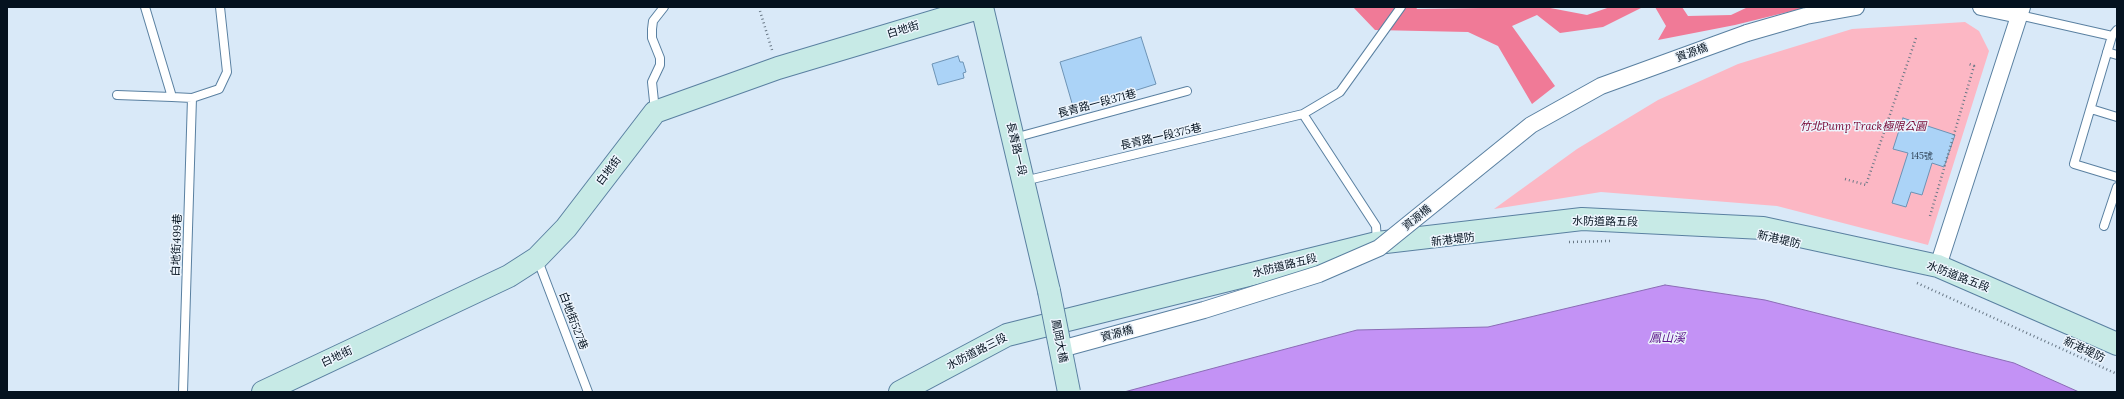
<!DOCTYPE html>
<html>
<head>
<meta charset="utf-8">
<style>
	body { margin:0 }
	#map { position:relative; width:2124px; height:399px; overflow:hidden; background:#d9e9f8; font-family:Lora,serif }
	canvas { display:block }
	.frame { position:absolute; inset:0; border:8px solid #04121f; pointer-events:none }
</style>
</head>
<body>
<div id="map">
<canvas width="2124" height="399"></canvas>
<div class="frame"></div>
</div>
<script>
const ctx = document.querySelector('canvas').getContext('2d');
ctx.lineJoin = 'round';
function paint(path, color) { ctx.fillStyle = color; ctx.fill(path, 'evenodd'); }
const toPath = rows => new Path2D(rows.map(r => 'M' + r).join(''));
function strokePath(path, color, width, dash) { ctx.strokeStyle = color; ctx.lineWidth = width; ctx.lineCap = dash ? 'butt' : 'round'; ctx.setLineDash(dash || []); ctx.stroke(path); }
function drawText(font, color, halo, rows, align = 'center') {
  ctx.font = font + ' Lora,"Noto Sans TC",serif'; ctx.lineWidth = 3; ctx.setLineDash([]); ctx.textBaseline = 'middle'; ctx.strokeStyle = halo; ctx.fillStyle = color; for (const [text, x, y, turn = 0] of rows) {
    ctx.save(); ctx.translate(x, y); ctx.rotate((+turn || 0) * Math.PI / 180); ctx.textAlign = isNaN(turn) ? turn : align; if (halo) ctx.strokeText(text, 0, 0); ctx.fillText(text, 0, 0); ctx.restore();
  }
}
const green = toPath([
	[1965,22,1979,31,1989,51,1928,245,1777,206,1601,192,1494,209,1577,149,1658,100,1738,64,1852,29]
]);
const forest = toPath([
	[1353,7,1416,7,1417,9,1545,7,1587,15,1610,7,1643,7,1603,27,1560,33,1537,15,1512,26,1555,86,1532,104,1498,46,1468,32,1375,30],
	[1655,7,1682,7,1688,16,1731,15,1748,7,1808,7,1735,25,1658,40,1666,26]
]);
const water = toPath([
	[1665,285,1765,300,2014,363,2079,392,1124,392,1357,330,1488,327,1665,285]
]);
const building = toPath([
	[1141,37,1156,84,1074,110,1060,62,1141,37],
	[958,56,960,62,963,62,966,72,963,73,964,78,938,85,932,64,958,56],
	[1903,118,1955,135,1944,167,1932,163,1922,195,1911,192,1906,207,1892,203,1908,153,1893,149,1903,118]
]);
const path = toPath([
	[760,11,772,50],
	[1845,179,1866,185,1916,38],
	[1930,216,1974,66,1969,64],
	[1569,242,1610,241],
	[1917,283,2117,374]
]);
const lane = toPath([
	[145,7,172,97,192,98],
	[2019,15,2112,36],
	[2117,30,2112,36,2074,164,2117,177],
	[2107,52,2117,55],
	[117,95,172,97],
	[2091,109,2117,117],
	[655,111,652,82,660,65,660,58,652,38,652,29,653,21,664,7],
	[1303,114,1340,92,1401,7],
	[1014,138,1187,91],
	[1024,181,1303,114,1376,226,1377,242],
	[2104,226,2117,187],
	[537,258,588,392],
	[183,392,192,98,219,89,227,72,220,7]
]);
const street = toPath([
	[1981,7,2019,15],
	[1747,33,1806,16,1856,7],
	[1938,266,2022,7]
]);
const secondary = toPath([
	[982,7,1049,291],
	[263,392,509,276,537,258,566,228,655,112,778,68,982,7],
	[900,392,1007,335,1059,322,1377,243,1582,219,1763,228,1938,266,2117,344]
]);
const streetBridge = toPath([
	[1061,349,1204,310,1319,274,1379,248,1531,125,1601,86,1747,33]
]);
const secondaryBridge = toPath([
	[1049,291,1069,392]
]);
const numberNames = [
	["145號",1922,156]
];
const streetNames = [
	["白地街",903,30,-17],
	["資源橋",1692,53,-20],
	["長青路一段371巷",1097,104,-15],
	["長青路一段375巷",1161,137,-13],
	["長青路一段",1016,149,77],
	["白地街",609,171,-53],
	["資源橋",1417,218,-39],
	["水防道路五段",1605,222,1],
	["新港堤防",1453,240,-7],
	["新港堤防",1779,240,13],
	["白地街499巷",177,245,-88],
	["水防道路五段",1285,266,-14],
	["水防道路五段",1958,277,21],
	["白地街527巷",573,321,69],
	["資源橋",1117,334,-15],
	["鳳岡大橋",1059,341,79],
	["新港堤防",2084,350,25],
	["水防道路三段",977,352,-27],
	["白地街",337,357,-25]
];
const parkNames = [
	["竹北Pump Track極限公園",1863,127]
];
const waterNames = [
	["鳳山溪",1667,339]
];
paint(green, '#fcb7c4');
paint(forest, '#f07a97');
paint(water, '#c392f5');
strokePath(water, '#8a6cb5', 1);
paint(building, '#abd3f7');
strokePath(building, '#6d93b5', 1);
strokePath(lane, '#5a80a1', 10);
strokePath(street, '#5a80a1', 18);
strokePath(secondary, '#5a80a1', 24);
strokePath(path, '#697886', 2.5, [1, 3]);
strokePath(lane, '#fff', 8);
strokePath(street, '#fff', 16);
strokePath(secondary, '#c7eae6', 22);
strokePath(streetBridge, '#5a80a1', 18, []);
strokePath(secondaryBridge, '#5a80a1', 24, []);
strokePath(streetBridge, '#fff', 16);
strokePath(secondaryBridge, '#c7eae6', 22);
drawText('9px', '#2e4255', null, numberNames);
drawText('11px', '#04121f', '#edf5fd', streetNames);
drawText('italic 11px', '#740432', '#edf5fd', parkNames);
drawText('italic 12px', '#570e86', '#edf5fd', waterNames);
</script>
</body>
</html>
